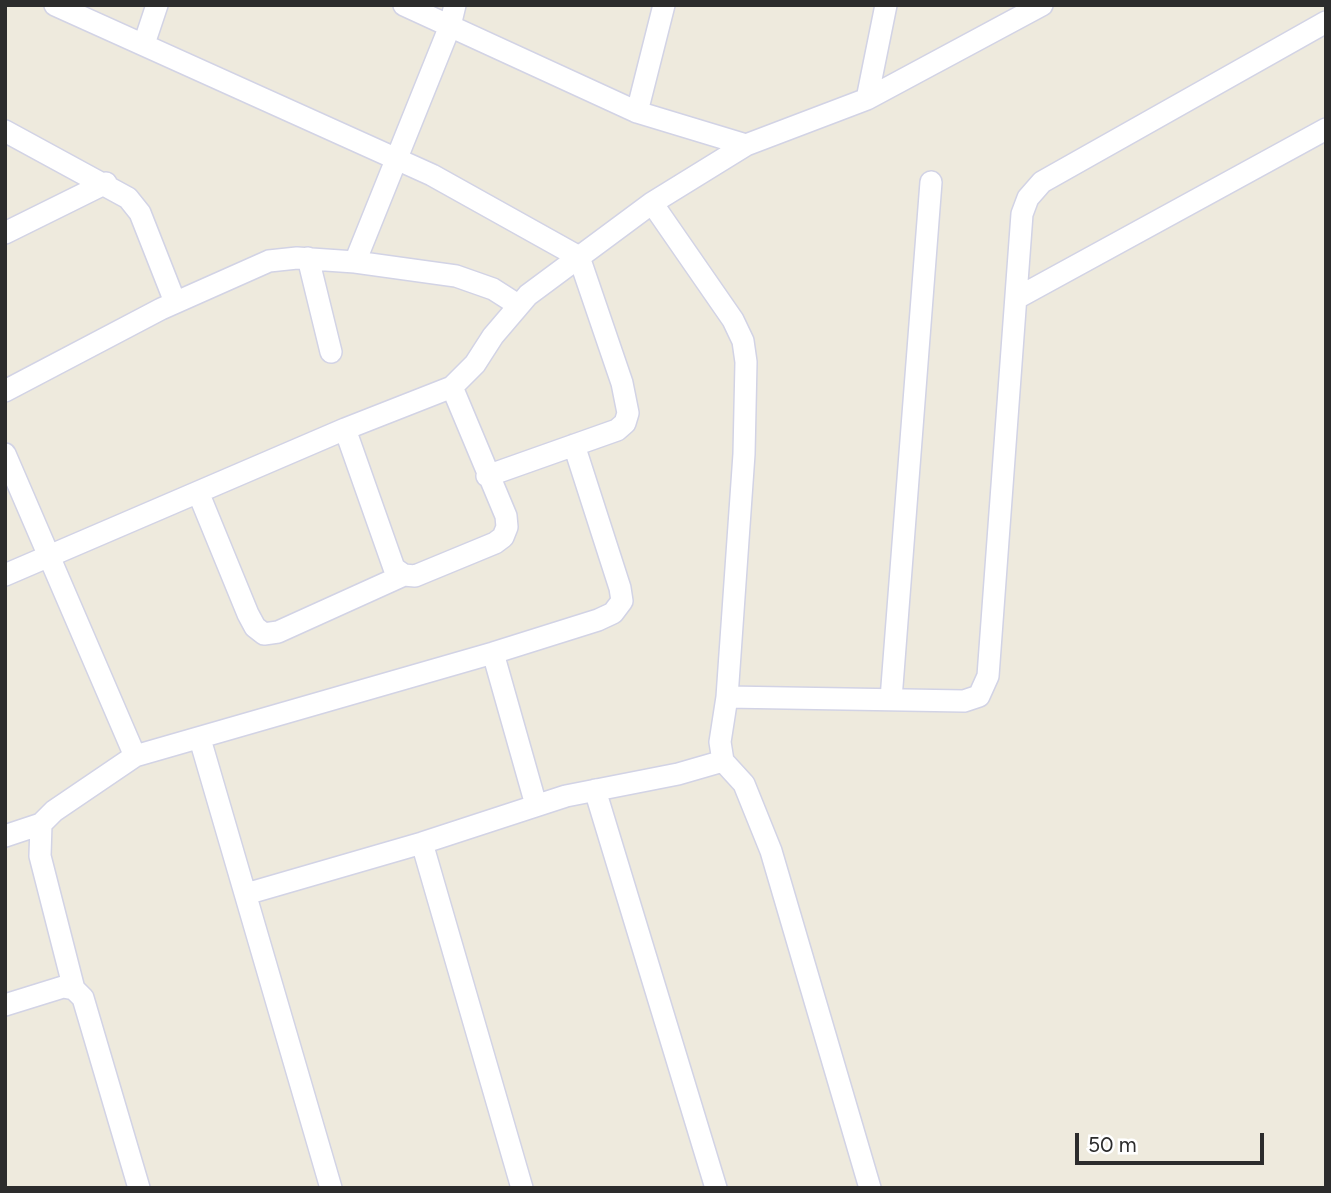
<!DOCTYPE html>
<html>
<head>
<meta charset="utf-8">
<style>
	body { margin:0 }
	#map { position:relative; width:1331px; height:1193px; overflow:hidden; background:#eeeadd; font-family:Figtree,sans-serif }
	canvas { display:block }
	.frame { position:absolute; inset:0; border:7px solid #2c2c2c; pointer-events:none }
	.scale { position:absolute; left:1075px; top:1133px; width:189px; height:32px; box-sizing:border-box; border:4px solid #2c2c2c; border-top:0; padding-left:9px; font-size:21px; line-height:24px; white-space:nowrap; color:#2c2c2c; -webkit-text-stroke:5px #fff; paint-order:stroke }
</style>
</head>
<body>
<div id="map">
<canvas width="1331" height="1193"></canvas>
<div class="frame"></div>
<div class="scale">50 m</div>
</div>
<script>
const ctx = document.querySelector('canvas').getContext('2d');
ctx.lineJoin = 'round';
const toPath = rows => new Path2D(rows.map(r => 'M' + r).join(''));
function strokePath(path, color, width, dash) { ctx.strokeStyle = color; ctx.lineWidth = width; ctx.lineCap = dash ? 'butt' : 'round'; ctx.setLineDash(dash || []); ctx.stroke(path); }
const street = toPath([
	[55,5,432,175,579,257,622,383,628,413,625,423,617,430,487,476],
	[404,5,637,112,746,145],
	[144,44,157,5],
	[867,99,886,5],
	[637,112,664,5],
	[5,131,128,198,140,213,175,302],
	[652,203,733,320,743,341,746,362,744,454,727,697,720,742,723,761,744,784,771,851,870,1188],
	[5,233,106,183],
	[308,258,331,352],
	[355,262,450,26,455,5],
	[1017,298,1326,129],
	[5,391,161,309,269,261,297,258,355,262,456,276,493,289,518,305],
	[345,429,394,568,404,575,415,576,495,543,503,537,507,527,506,516,452,387],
	[5,454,135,756],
	[198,492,248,614,255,627,264,634,278,632,404,575],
	[5,575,345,429,452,387,475,364,493,336,528,295,652,203,746,145,867,99,1042,5],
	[493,653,536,805],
	[727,697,964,701,979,696,988,676,1022,214,1028,198,1042,182,1326,22],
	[891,699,931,182],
	[200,739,331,1188],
	[595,790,716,1188],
	[5,836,41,824],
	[422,843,522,1188],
	[246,894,422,843,566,796,678,774,723,761],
	[74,989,40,856,41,824,54,811,135,756,493,653,598,620,613,613,622,601,620,588,574,445],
	[5,1005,63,987,74,989,83,998,139,1188]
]);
strokePath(street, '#d2d3e5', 24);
strokePath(street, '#fff', 21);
</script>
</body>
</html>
